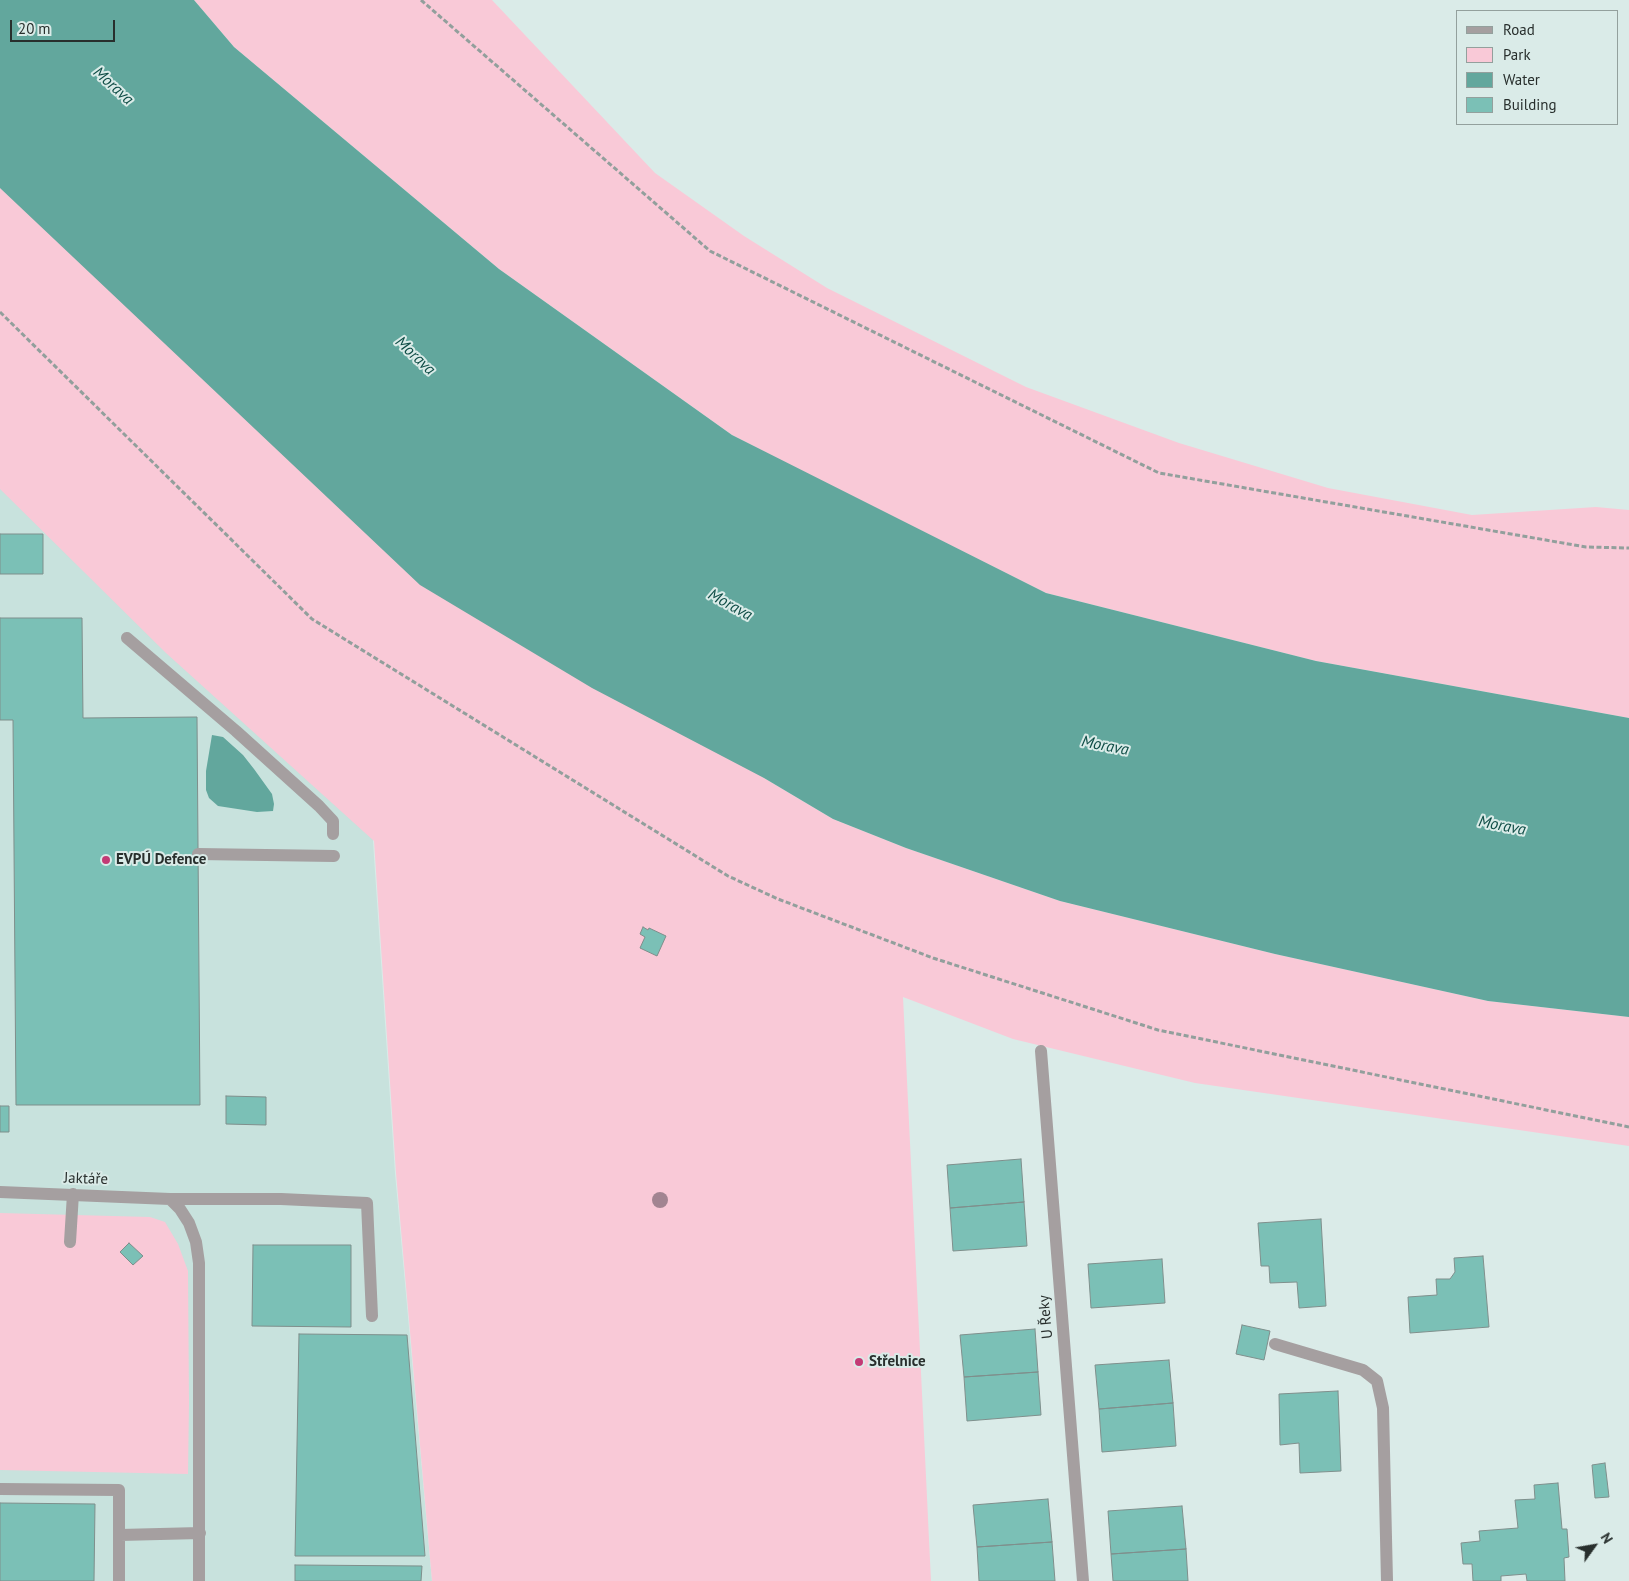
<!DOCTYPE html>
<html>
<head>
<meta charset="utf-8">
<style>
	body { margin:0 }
	#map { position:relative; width:1629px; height:1581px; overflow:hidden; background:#daebe8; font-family:"PT Sans",sans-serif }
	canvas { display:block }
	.legend { position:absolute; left:1456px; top:10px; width:162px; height:115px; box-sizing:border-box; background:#daebe8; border:1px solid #93a09d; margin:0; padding:6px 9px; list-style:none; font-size:15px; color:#282f2d }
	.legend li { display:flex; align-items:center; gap:10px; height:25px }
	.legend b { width:25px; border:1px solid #93a09d }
	.north { position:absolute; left:1569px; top:1521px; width:50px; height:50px; -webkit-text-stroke:4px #daebe8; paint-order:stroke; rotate:58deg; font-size:14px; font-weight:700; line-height:20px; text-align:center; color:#282f2d }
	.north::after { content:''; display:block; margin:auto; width:18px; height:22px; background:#282f2d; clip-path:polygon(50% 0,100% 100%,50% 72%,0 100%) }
	.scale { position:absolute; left:10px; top:20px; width:105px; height:22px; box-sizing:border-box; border:2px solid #282f2d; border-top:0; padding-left:6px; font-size:15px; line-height:18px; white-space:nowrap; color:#282f2d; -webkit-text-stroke:4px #daebe8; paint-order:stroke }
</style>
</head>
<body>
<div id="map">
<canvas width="1629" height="1581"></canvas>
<ul class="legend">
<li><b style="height:6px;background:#a59fa0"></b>Road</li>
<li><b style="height:14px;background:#f9c9d7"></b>Park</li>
<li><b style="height:14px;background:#62a79d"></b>Water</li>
<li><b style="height:14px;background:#7bc0b6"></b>Building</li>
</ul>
<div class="north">N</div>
<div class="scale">20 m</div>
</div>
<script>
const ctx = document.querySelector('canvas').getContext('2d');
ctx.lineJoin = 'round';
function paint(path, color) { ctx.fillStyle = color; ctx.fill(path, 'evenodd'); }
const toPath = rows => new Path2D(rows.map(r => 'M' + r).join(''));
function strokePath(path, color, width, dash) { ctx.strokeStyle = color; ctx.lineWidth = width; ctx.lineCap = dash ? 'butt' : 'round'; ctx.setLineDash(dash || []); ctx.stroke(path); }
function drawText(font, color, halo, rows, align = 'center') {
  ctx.font = font + ' "PT Sans",sans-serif'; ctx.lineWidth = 4; ctx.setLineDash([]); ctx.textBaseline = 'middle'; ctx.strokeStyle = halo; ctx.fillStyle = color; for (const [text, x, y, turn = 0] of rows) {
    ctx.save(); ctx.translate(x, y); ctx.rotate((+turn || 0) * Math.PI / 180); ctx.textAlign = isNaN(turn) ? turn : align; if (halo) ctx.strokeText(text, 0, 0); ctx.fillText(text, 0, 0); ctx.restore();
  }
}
const built = toPath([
	[0,389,374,741,373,841,395,1173,432,1581,0,1581]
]);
const green = toPath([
	[194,0,492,0,655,173,744,236,827,288,1026,387,1179,443,1328,488,1472,515,1596,507,1629,510,1629,718,1316,661,1046,593,786,463,732,435,499,269,234,47],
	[0,187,764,778,833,819,906,848,1060,901,1275,954,1488,1001,1629,1017,1629,1146,1195,1083,1013,1039,903,997,931,1581,432,1581,396,1173,374,841,166,653,0,489],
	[0,1213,150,1217,165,1222,178,1244,188,1271,189,1403,188,1474,0,1470]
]);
const water = toPath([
	[0,0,194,0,234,47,499,269,732,435,1046,593,1316,661,1629,718,1629,1017,1488,1001,1275,954,1060,901,906,848,833,819,764,778,592,688,420,585,0,188],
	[212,735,223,737,243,755,254,769,272,794,274,804,273,811,257,812,218,806,209,798,206,790,206,771]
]);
const building = toPath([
	[0,534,43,534,43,574,0,574,0,534],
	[0,618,82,618,83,718,197,717,200,1105,16,1105,13,720,0,720,0,618],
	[643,927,648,930,649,928,666,936,657,956,640,948,645,937,640,934,643,927],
	[226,1096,266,1097,266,1125,226,1124,226,1096],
	[0,1106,9,1106,9,1132,0,1132,0,1106],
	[1021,1159,1024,1202,950,1208,947,1165,1021,1159],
	[1024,1202,1027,1246,953,1251,950,1208,1024,1202],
	[1321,1219,1326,1306,1299,1308,1297,1282,1270,1283,1269,1266,1261,1266,1258,1223,1321,1219],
	[129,1243,143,1256,133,1265,120,1252,129,1243],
	[253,1245,351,1245,351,1327,252,1326,253,1245],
	[1483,1256,1489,1327,1410,1333,1408,1297,1437,1295,1436,1279,1450,1279,1455,1272,1454,1258,1483,1256],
	[1162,1259,1165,1303,1091,1308,1088,1264,1162,1259],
	[1242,1325,1270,1331,1264,1360,1236,1354,1242,1325],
	[1035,1329,1038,1372,964,1377,960,1335,1035,1329],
	[299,1334,407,1335,425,1556,295,1556,299,1334],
	[1169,1360,1173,1403,1099,1409,1095,1365,1169,1360],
	[1038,1372,1041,1415,967,1421,964,1377,1038,1372],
	[1338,1391,1341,1471,1300,1473,1299,1443,1280,1445,1279,1394,1338,1391],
	[1173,1403,1176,1446,1102,1452,1099,1409,1173,1403],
	[1605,1463,1609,1497,1595,1498,1592,1465,1605,1463],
	[1558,1483,1562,1529,1567,1529,1569,1557,1564,1558,1565,1581,1527,1581,1526,1574,1501,1576,1501,1581,1473,1581,1472,1564,1463,1564,1461,1543,1480,1541,1479,1531,1518,1528,1515,1500,1535,1499,1534,1485,1558,1483],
	[1048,1499,1052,1542,977,1547,973,1505,1048,1499],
	[0,1503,95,1504,94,1581,0,1581,0,1503],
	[1182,1506,1186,1549,1111,1554,1108,1511,1182,1506],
	[1052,1542,1055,1581,979,1581,977,1547,1052,1542],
	[1186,1549,1188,1581,1113,1581,1111,1554,1186,1549],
	[295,1565,422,1566,421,1581,295,1581,295,1565]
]);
const path = toPath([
	[421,0,710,251,1159,473,1586,547,1629,548],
	[0,312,312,619,728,876,778,899,933,958,1158,1030,1629,1127]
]);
const minor = toPath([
	[127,638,236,731,319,806,333,821,333,834],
	[198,854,334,856],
	[1041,1051,1083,1581],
	[0,1192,170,1199,281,1199,367,1203,372,1316],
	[170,1199,180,1209,189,1223,196,1242,199,1263,199,1581],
	[70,1242,73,1194],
	[1275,1344,1363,1370,1377,1381,1383,1408,1387,1581],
	[0,1489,119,1490,119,1581],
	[120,1535,200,1533]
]);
const trees = [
	[660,1200]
];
const markers = [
	[106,860,5,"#c33a75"],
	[859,1362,5,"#c33a75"]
];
const poiNames = [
	["EVPÚ Defence",116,860],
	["Střelnice",869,1362]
];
const streetNames = [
	["Jaktáře",86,1179,2],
	["U Řeky",1046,1317,-95]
];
const waterNames = [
	["Morava",113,86,42],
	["Morava",415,356,43],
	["Morava",730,605,29],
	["Morava",1105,746,11],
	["Morava",1502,826,11]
];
paint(built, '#c8e2dd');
paint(green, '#f9c9d7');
paint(water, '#62a79d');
paint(building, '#7bc0b6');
strokePath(building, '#7f8f8c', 1);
strokePath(path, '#929f9c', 3, [5, 2.5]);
strokePath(minor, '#a59fa0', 12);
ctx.fillStyle = '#a28491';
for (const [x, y] of trees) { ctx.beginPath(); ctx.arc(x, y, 8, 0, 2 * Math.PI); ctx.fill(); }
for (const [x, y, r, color] of markers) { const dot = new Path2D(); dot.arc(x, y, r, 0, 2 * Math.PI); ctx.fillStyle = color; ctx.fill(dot); strokePath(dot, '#daebe8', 2); }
drawText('bold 15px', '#282f2d', '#daebe8', poiNames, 'left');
drawText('15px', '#282f2d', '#daebe8', streetNames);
drawText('italic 16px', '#0f4d46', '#daebe8', waterNames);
</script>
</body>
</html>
